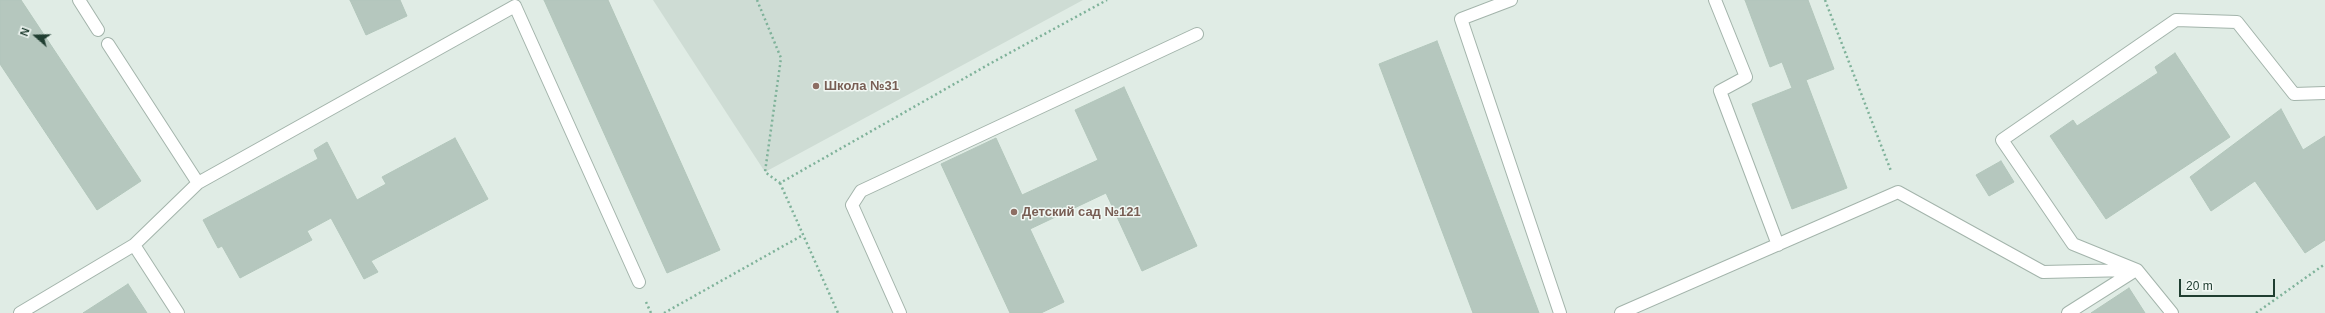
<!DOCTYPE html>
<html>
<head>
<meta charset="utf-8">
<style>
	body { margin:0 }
	#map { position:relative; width:2325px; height:313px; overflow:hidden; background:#e0ece5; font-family:Helvetica,sans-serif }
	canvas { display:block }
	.north { position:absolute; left:16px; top:16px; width:40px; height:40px; -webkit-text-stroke:3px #f1f8f4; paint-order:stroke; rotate:290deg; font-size:11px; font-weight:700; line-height:16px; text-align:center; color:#203e31 }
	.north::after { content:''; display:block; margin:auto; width:14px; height:18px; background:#203e31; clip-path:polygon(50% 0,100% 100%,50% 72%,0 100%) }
	.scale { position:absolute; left:2179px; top:279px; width:96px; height:18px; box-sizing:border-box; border:2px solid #203e31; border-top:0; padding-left:5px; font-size:12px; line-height:14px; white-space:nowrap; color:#203e31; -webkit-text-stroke:3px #f1f8f4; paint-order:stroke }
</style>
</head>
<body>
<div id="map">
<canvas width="2325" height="313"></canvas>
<div class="north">N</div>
<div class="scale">20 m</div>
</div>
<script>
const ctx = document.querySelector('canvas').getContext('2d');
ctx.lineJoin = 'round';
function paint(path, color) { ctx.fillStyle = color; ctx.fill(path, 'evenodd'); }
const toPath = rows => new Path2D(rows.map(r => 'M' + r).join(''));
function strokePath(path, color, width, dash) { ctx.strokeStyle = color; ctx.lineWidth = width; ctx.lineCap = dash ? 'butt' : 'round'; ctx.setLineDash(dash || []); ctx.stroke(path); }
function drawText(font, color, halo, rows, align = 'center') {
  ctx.font = font + ' Helvetica,sans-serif'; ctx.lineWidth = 3; ctx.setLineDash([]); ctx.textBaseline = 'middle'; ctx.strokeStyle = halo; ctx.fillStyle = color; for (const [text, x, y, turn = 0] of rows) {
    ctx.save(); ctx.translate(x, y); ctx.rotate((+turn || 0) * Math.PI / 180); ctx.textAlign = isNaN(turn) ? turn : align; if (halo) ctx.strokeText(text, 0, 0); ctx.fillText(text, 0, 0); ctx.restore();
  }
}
const built = toPath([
	[653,0,1083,0,765,172]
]);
const building = toPath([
	[0,0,21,0,141,181,97,210,0,64,0,0],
	[350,0,400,0,407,16,366,35,350,0],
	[544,0,608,0,720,250,667,273,544,0],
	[1745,0,1808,0,1834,69,1806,80,1847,188,1792,209,1752,104,1792,88,1782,62,1770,67,1745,0],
	[1437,41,1539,313,1473,313,1379,64,1437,41],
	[2175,53,2230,137,2106,219,2050,136,2073,120,2077,126,2158,73,2155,67,2175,53],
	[1124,87,1197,246,1142,271,1106,193,1030,229,1064,302,1041,313,1010,313,941,164,996,138,1022,195,1098,160,1075,110,1124,87],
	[2281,109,2303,150,2325,136,2325,240,2305,253,2255,181,2211,211,2190,177,2281,109],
	[455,138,488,199,371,261,378,272,364,279,331,218,307,231,312,240,240,278,222,246,218,248,203,220,318,159,314,150,327,142,357,200,386,184,382,177,455,138],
	[2001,161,2014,182,1989,196,1976,175,2001,161],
	[128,284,147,313,83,313,128,284],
	[2129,288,2145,313,2091,313,2129,288]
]);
const path = toPath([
	[757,0,781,58,765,172,780,183,993,62,1107,0],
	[1825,0,1891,171],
	[780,183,838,313],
	[646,302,651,313],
	[664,313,803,235],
	[2256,313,2325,264]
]);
const minor = toPath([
	[79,0,98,30],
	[1511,0,1461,19,1560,313],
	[1715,0,1746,77,1720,91,1778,245],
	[108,44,198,183,134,245],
	[198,183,515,6,639,282],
	[20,313,134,245,178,313],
	[900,313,852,205,861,191,1197,34],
	[1621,313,1898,192,2043,272,2130,270],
	[2068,313,2136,270],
	[2172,313,2137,270,2073,244,2002,140,2176,20,2237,22,2294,94,2325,93]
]);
const markers = [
	[816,86,4,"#8d6e63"],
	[1014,212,4,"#8d6e63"]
];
const educationNames = [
	["Школа №31",824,86],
	["Детский сад №121",1022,212]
];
paint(built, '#cedcd4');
paint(building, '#b5c7be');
strokePath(building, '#b2c6bb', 1);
strokePath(minor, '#a3b4ab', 14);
strokePath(path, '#7fb29a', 2.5, [2, 3]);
strokePath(minor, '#fff', 12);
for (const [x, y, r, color] of markers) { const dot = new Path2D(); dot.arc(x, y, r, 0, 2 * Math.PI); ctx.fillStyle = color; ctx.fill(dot); strokePath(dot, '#f1f8f4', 1.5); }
drawText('bold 13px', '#785e54', '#f1f8f4', educationNames, 'left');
</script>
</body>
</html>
